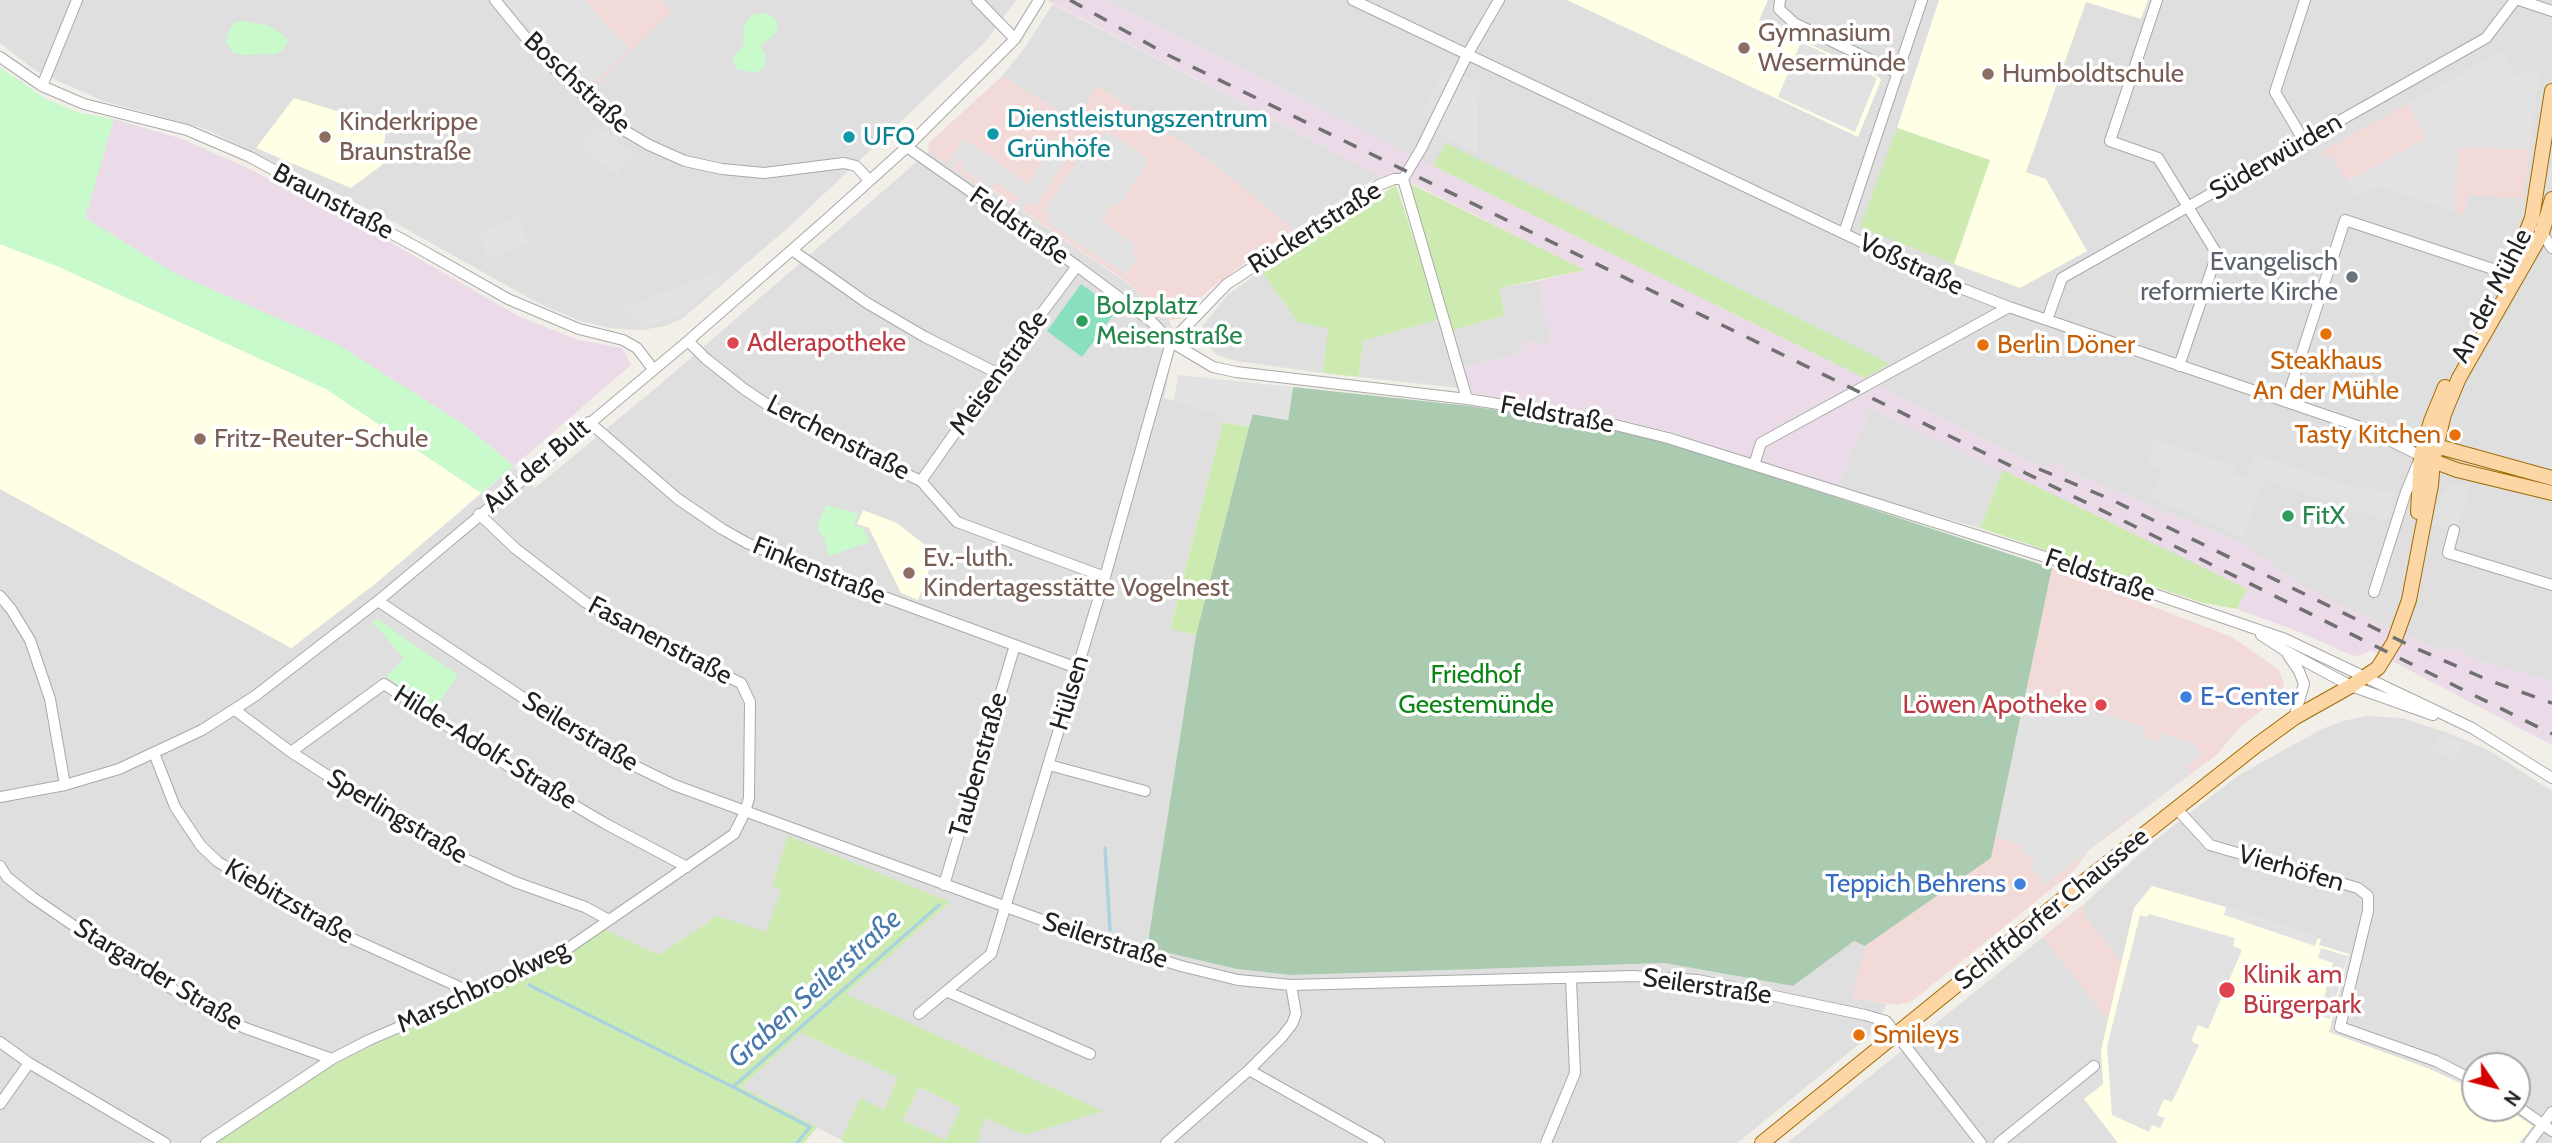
<!DOCTYPE html>
<html>
<head>
<meta charset="utf-8">
<style>
	body { margin:0 }
	#map { position:relative; width:2552px; height:1143px; overflow:hidden; background:#f2efe9; font-family:Cabin,sans-serif }
	canvas { display:block }
	.north { position:absolute; left:2461px; top:1052px; width:70px; height:70px; box-sizing:border-box; background:#fff; border:2px solid #a7a7a7; border-radius:50%; rotate:125deg; font-size:19px; font-weight:700; line-height:28px; text-align:center; color:#222 }
	.north::after { content:''; display:block; margin:auto; width:24px; height:32px; background:#d40000; clip-path:polygon(50% 0,100% 100%,50% 72%,0 100%) }
</style>
</head>
<body>
<div id="map">
<canvas width="2552" height="1143"></canvas>
<div class="north">N</div>
</div>
<script>
const ctx = document.querySelector('canvas').getContext('2d');
ctx.lineJoin = 'round';
function paint(path, color) { ctx.fillStyle = color; ctx.fill(path, 'evenodd'); }
const toPath = rows => new Path2D(rows.map(r => 'M' + r).join(''));
function strokePath(path, color, width, dash) { ctx.strokeStyle = color; ctx.lineWidth = width; ctx.lineCap = dash ? 'butt' : 'round'; ctx.setLineDash(dash || []); ctx.stroke(path); }
function drawText(font, color, halo, rows, align = 'center') {
  ctx.font = font + ' Cabin,sans-serif'; ctx.lineWidth = 7; ctx.setLineDash([]); ctx.textBaseline = 'middle'; ctx.strokeStyle = halo; ctx.fillStyle = color; for (const [text, x, y, turn = 0] of rows) {
    ctx.save(); ctx.translate(x, y); ctx.rotate((+turn || 0) * Math.PI / 180); ctx.textAlign = isNaN(turn) ? turn : align; if (halo) ctx.strokeText(text, 0, 0); ctx.fillText(text, 0, 0); ctx.restore();
  }
}
const residential = toPath([
	[0,0,509,0,507,3,590,90,671,11,661,0,1016,0,986,41,791,225,683,318,665,326,642,330,610,328,580,321,538,303,383,216,205,129,103,101,36,71,0,43],
	[1108,0,2552,0,2552,682,2479,661,2458,648,2443,651,2365,617,2301,585,2239,542,2069,472,2052,461,2048,467,2036,464,1988,442,1865,378,1412,156],
	[1053,4,1382,177,1371,181,1294,230,1210,161,1098,86,1075,121,1002,76,1024,49],
	[928,152,986,191,992,190,1127,283,1169,320,1176,339,1164,398,1225,415,1170,628,1196,635,1147,948,1237,969,1291,975,1664,963,1793,986,1854,941,1865,946,1853,998,1887,1004,1869,1036,1737,1143,977,1143,984,1118,1025,1134,1102,1111,845,994,949,902,772,886,782,890,766,933,717,916,659,955,569,954,526,979,374,1045,327,1068,216,1143,0,1143,0,489,292,648,376,583,514,466,535,488,663,382],
	[1261,271,1298,322,1329,327,1323,373,1236,361,1217,355,1196,335,1227,295],
	[1538,281,1548,328,1550,329,1548,345,1530,343,1529,339,1524,340,1522,353,1463,367,1451,331,1505,315,1499,288],
	[1440,319,1459,388,1359,377,1363,341],
	[1870,408,2003,470,1980,528,1837,488],
	[2366,716,2402,718,2451,734,2488,750,2552,791,2552,1143,1787,1143,2043,937,2107,1018,2121,962,2083,914,2085,903,2159,837,2239,775,2322,729,2343,721],
	[2475,1066,2517,1066,2517,1108,2475,1108],
	[801,1033,898,1077,884,1110,860,1099,841,1140,741,1087],
	[919,1087,962,1108,945,1140,903,1120]
]);
const commercial = toPath([
	[509,0,661,0,672,11,590,90,507,2],
	[2502,51,2516,76,2524,73,2539,74,2524,199,2469,195,2464,215,2377,186,2357,198,2332,156,2325,159,2321,152],
	[1002,76,1075,121,1097,85,1210,161,1294,230,1261,251,1210,289,1179,319,1169,320,1127,282,993,190,986,191,928,152,929,143],
	[2052,568,2232,637,2279,670,2284,683,2282,690,2276,698,2236,731,2218,754,2088,851,2074,871,1912,1001,1898,1005,1852,998,1865,946,1991,858],
	[2085,903,2083,914,2121,962,2107,1019,2043,937]
]);
const industrial = toPath([
	[1047,0,1108,0,1412,156,1865,378,1988,442,2036,464,2048,467,2051,460,2069,472,2239,542,2301,585,2365,617,2443,651,2458,648,2479,661,2552,682,2552,745,2371,650,2362,655,2353,656,2302,633,2237,609,2247,589,1870,408,1837,488,1670,432,1588,412,1472,393,1463,367,1522,353,1524,340,1530,339,1530,343,1548,345,1550,329,1548,328,1538,281,1584,270,1392,173,1382,177],
	[114,119,182,139,254,171,383,238,520,317,578,340,622,348,631,365,514,466,463,424,174,273,84,218]
]);
const education = toPath([
	[1567,0,1768,0,1759,20,1879,77,1881,80,1858,137],
	[1939,0,2148,0,2141,19,2086,2,2026,172,2046,179,2087,251,2020,288,1954,264,1989,160,1897,128],
	[294,98,386,126,382,165,351,188,256,148],
	[0,244,57,266,326,389,481,493,376,583,291,648,0,489],
	[863,510,897,523,935,553,918,600,901,593,869,528,857,524],
	[2152,886,2226,907,2321,939,2319,945,2349,954,2329,1032,2430,1069,2475,1090,2475,1108,2506,1108,2533,1126,2519,1143,2118,1143,2084,1099,2103,1084,2101,1050,2134,908]
]);
const grass = toPath([
	[1897,128,1990,160,1954,264,1860,227],
	[1446,143,1890,364,1865,378,1433,166],
	[1409,183,1585,270,1499,288,1505,315,1451,331],
	[1396,185,1440,319,1363,341,1359,377,1323,373,1328,328,1298,322,1261,271],
	[1223,422,1249,427,1196,635,1170,629],
	[2003,470,2247,589,2237,609,2200,602,1980,528],
	[788,836,950,902,846,994,1103,1111,1025,1135,985,1118,977,1143,846,1143,841,1140,860,1098,884,1110,898,1077,801,1033,741,1087,817,1127,804,1143,216,1143,327,1068,374,1045,526,979,604,929,659,955,717,916,766,932,781,890,772,886],
	[919,1087,961,1108,945,1140,903,1120]
]);
const cemetery = toPath([
	[1293,387,1470,406,1585,424,1664,441,2052,568,1991,858,1865,946,1854,941,1793,986,1664,963,1291,975,1237,969,1147,948,1196,635,1249,427,1252,414,1288,420]
]);
const park = toPath([
	[764,13,774,17,778,25,776,33,760,46,765,55,765,65,758,73,736,69,733,58,744,44,743,30,747,20,753,15],
	[241,21,267,25,280,33,288,40,284,49,275,54,241,55,232,52,226,42,228,33,233,24],
	[0,67,46,99,80,113,114,119,85,218,174,273,337,344,463,424,514,466,481,493,326,389,57,266,0,244],
	[826,505,858,514,854,525,864,529,870,542,829,556,824,537,819,533,818,525],
	[377,619,458,675,435,709,386,676,404,659,372,621]
]);
const pitch = toPath([
	[1081,284,1117,310,1082,357,1047,331]
]);
const parking = toPath([
	[509,0,585,0,629,49,588,88,507,2],
	[1801,42,1877,78,1855,132,1778,97],
	[2502,51,2516,76,2524,73,2539,74,2529,150,2459,147,2455,212,2377,186,2357,198,2346,182,2426,138,2407,104],
	[1444,69,1483,83,1478,98,1478,154,1443,137,1422,113],
	[596,125,633,153,617,175,580,146],
	[1107,131,1150,160,1119,206,1113,203,1101,221,1136,245,1131,251,1138,256,1126,275,1047,222,1051,216,1044,211,1094,137,1100,141],
	[964,139,1025,181,1021,187,1024,189,1055,144,1070,154,1035,205,1028,201,1022,210,1014,205,1019,198,996,182,991,189,960,168,965,161,961,158,953,168,947,164],
	[518,216,529,243,489,259,478,233],
	[722,270,720,283,683,314,643,328,623,308],
	[1178,375,1293,387,1288,420,1253,414,1249,427,1223,422,1225,415,1174,401],
	[2155,439,2235,467,2233,475,2245,479,2254,454,2353,487,2396,492,2387,521,2264,480,2244,538,2150,497,2162,469,2147,462],
	[2453,483,2470,486,2457,531,2433,525,2441,495],
	[2027,687,2144,727,2142,735,2158,741,2161,733,2195,745,2202,754,2187,767,2191,773,2140,813,2131,816,2045,885,2029,865,2036,858,2019,852,2021,845,1996,837],
	[2439,733,2463,743,2455,761,2431,751],
	[2226,907,2318,938,2315,946,2224,915],
	[2149,914,2235,938,2233,946,2242,950,2208,1029,2198,1025,2191,1041,2199,1045,2172,1102,2164,1099,2157,1115,2165,1118,2160,1128,2152,1125,2149,1132,2112,1115,2107,1046,2140,915,2147,917],
	[2321,948,2348,956,2330,1019,2319,1016,2333,963,2318,958]
]);
const stream = toPath([
	[1105,848,1110,930],
	[529,985,733,1087],
	[797,1143,810,1127,733,1087,939,905]
]);
const minor = toPath([
	[495,0,531,44,561,75,607,116,627,132,649,145,685,161,722,169,764,173,844,163,856,166,869,180],
	[977,0,1015,39],
	[1353,0,1950,284,2009,307,2372,431,2424,443],
	[1780,0,1779,9,1794,23,1898,73],
	[2157,0,2110,141,2158,158,2217,254,2179,366],
	[2519,0,2552,11],
	[0,57,42,86,84,104,187,130,250,157,420,249,508,299,579,329,623,340,637,348,653,369],
	[42,86,77,0],
	[2304,141,2275,92,2305,0],
	[907,147,1077,266,1152,322,1171,342,1213,367,1236,372,1467,399,1587,418,1668,438,2055,560,2285,639,2472,728,2552,778],
	[1403,179,1467,399],
	[1403,179,1421,149,1467,55,1499,0],
	[2540,230,2552,248],
	[1844,233,1922,0],
	[792,250,867,303,925,337,997,373],
	[2047,320,2062,278,2486,38,2515,0],
	[688,341,705,358,744,389,768,405,836,441,921,481,957,522,1105,577],
	[2286,402,2345,220,2517,277],
	[589,422,678,499,722,529,747,543,808,569,1077,668],
	[1754,465,1761,443,2009,307],
	[921,481,997,373,1077,266],
	[2454,530,2448,553,2552,585],
	[2374,592,2406,492,2421,456,2381,436],
	[0,596,11,609,30,640,50,699,65,785],
	[378,601,600,749,674,785,1091,938,1181,966,1238,980,1291,985,1633,976,1698,980,1865,1015,1886,1021,1981,1143],
	[2261,635,2284,650,2351,686,2433,715],
	[2288,655,2299,671,2304,684,2294,718],
	[235,710,291,752,435,845,515,882,585,907,609,920],
	[291,752,384,684,516,771,606,824,687,867],
	[154,753,175,807,201,846,218,862,333,930,477,995],
	[1049,765,1145,791],
	[0,797,65,785,119,769,202,730,255,696,378,601,688,341,826,220,907,147,1015,39,1039,0],
	[2177,809,2210,845,2358,888,2368,896,2368,911,2340,1027,2436,1061,2475,1081],
	[0,866,7,877,32,897,115,954,212,1013,245,1028,332,1059],
	[944,885,1015,645],
	[948,992,1090,1054],
	[919,1014,991,954,1105,577,1171,342,1227,284,1379,185,1394,179,1403,179],
	[0,1042,29,1063,165,1143],
	[1249,1070,1379,1143],
	[0,1104,29,1063],
	[2517,1106,2552,1131],
	[206,1143,332,1059,369,1040,525,973,567,949,734,834,745,812,749,798,750,702,741,683,656,643,585,602,516,549,479,514],
	[1166,1143,1249,1070,1282,1037,1292,1024,1296,1014,1291,985],
	[1546,1143,1575,1073,1571,979],
	[1999,1143,2094,1066],
	[2529,1143,2552,1112]
]);
const major = toPath([
	[2512,268,2532,218,2552,91],
	[2429,444,2552,478],
	[2425,458,2457,470,2552,493],
	[2418,512,2421,456,2431,421,2445,387],
	[1762,1143,2085,881,2257,745,2294,718,2351,686,2378,668,2394,642,2409,600,2431,485,2433,461,2444,414,2459,378,2542,233,2552,199]
]);
const rail = toPath([
	[1070,0,1168,55,2130,524,2552,734],
	[2039,469,2110,499,2413,647,2488,680,2552,703]
]);
const markers = [
	[1744,48,7,"#8d6e63"],
	[1988,74,7,"#8d6e63"],
	[993,134,7,"#0f9aa8"],
	[325,137,7,"#8d6e63"],
	[849,137,7,"#0f9aa8"],
	[2352,277,7,"#6b7280"],
	[1082,321,7,"#2e9e5b"],
	[2326,334,7,"#e8710a"],
	[733,343,7,"#e0444e"],
	[1983,345,7,"#e8710a"],
	[2455,435,7,"#e8710a"],
	[200,439,7,"#8d6e63"],
	[2288,516,7,"#2e9e5b"],
	[909,573,7,"#8d6e63"],
	[2186,697,7,"#3f7fe0"],
	[2101,705,7,"#e0444e"],
	[2020,884,7,"#3f7fe0"],
	[2227,990,9,"#e0444e"],
	[1859,1035,7,"#e8710a"]
];
const educationNames = [
	["Gymnasium",1758,33],
	["Wesermünde",1758,63],
	["Humboldtschule",2002,74],
	["Kinderkrippe",339,122],
	["Braunstraße",339,152],
	["Fritz-Reuter-Schule",214,439],
	["Ev.-luth.",923,558],
	["Kindertagesstätte Vogelnest",923,588]
];
const streetNames = [
	["Boschstraße",577,83,43],
	["Süderwürden",2276,157,-30],
	["Braunstraße",333,202,28],
	["Feldstraße",1019,226,35],
	["Rückertstraße",1315,228,-32],
	["Voßstraße",1911,265,25],
	["An der Mühle",2492,296,-63],
	["Meisenstraße",999,373,-54],
	["Feldstraße",1557,415,10],
	["Lerchenstraße",838,438,27],
	["Auf der Bult",537,466,-40],
	["Finkenstraße",819,571,22],
	["Feldstraße",2100,576,19],
	["Fasanenstraße",660,641,28],
	["Hülsen",1070,693,-73],
	["Seilerstraße",580,732,31],
	["Hilde-Adolf-Straße",485,748,32],
	["Taubenstraße",979,765,-74],
	["Sperlingstraße",397,817,31],
	["Vierhöfen",2291,869,16],
	["Kiebitzstraße",289,902,30],
	["Schiffdorfer Chaussee",2052,909,-39],
	["Seilerstraße",1105,941,18],
	["Stargarder Straße",158,975,31],
	["Marschbrookweg",483,987,-25],
	["Seilerstraße",1707,987,8]
];
const cultureNames = [
	["Dienstleistungszentrum",1007,119],
	["Grünhöfe",1007,149],
	["UFO",863,137]
];
const worshipNames = [
	["Evangelisch",2338,262],
	["reformierte Kirche",2338,292]
];
const leisureNames = [
	["Bolzplatz",1096,306],
	["Meisenstraße",1096,336],
	["FitX",2302,516]
];
const healthNames = [
	["Adlerapotheke",747,343],
	["Löwen Apotheke",2087,705,"right"],
	["Klinik am",2243,975],
	["Bürgerpark",2243,1005]
];
const foodNames = [
	["Berlin Döner",1997,345],
	["Steakhaus",2326,361,"center"],
	["An der Mühle",2326,391,"center"],
	["Tasty Kitchen",2441,435,"right"],
	["Smileys",1873,1035]
];
const parkNames = [
	["Friedhof",1476,675],
	["Geestemünde",1476,705]
];
const shopNames = [
	["E-Center",2200,697],
	["Teppich Behrens",2006,884,"right"]
];
const waterNames = [
	["Graben Seilerstraße",815,989,-42]
];
paint(residential, '#e0dfdf');
paint(commercial, '#f2dad9');
paint(industrial, '#ebdbe8');
paint(education, '#ffffe5');
paint(grass, '#cdebb0');
paint(cemetery, '#aacbaf');
paint(park, '#c8facc');
paint(pitch, '#88e0be');
paint(parking, '#e2e2e2');
strokePath(stream, '#aad3df', 3.5);
strokePath(minor, '#a9a9a9', 12);
strokePath(major, '#a06b00', 16);
strokePath(minor, '#fff', 10);
strokePath(major, '#fcd6a4', 14);
strokePath(rail, '#707070', 3.5, [14, 14]);
for (const [x, y, r, color] of markers) { const dot = new Path2D(); dot.arc(x, y, r, 0, 2 * Math.PI); ctx.fillStyle = color; ctx.fill(dot); strokePath(dot, '#fff', 2.5); }
drawText('26px', '#785e54', '#fff', educationNames, 'left');
drawText('26px', '#222', '#fff', streetNames);
drawText('26px', '#0d838f', '#fff', cultureNames, 'left');
drawText('26px', '#5b616d', '#fff', worshipNames, 'right');
drawText('26px', '#27864d', '#fff', leisureNames, 'left');
drawText('26px', '#be3a42', '#fff', healthNames, 'left');
drawText('26px', '#c56008', '#fff', foodNames, 'left');
drawText('26px', '#0c8416', '#fff', parkNames);
drawText('26px', '#366cbe', '#fff', shopNames, 'left');
drawText('italic 28px', '#4a7aab', '#fff', waterNames);
</script>
</body>
</html>
